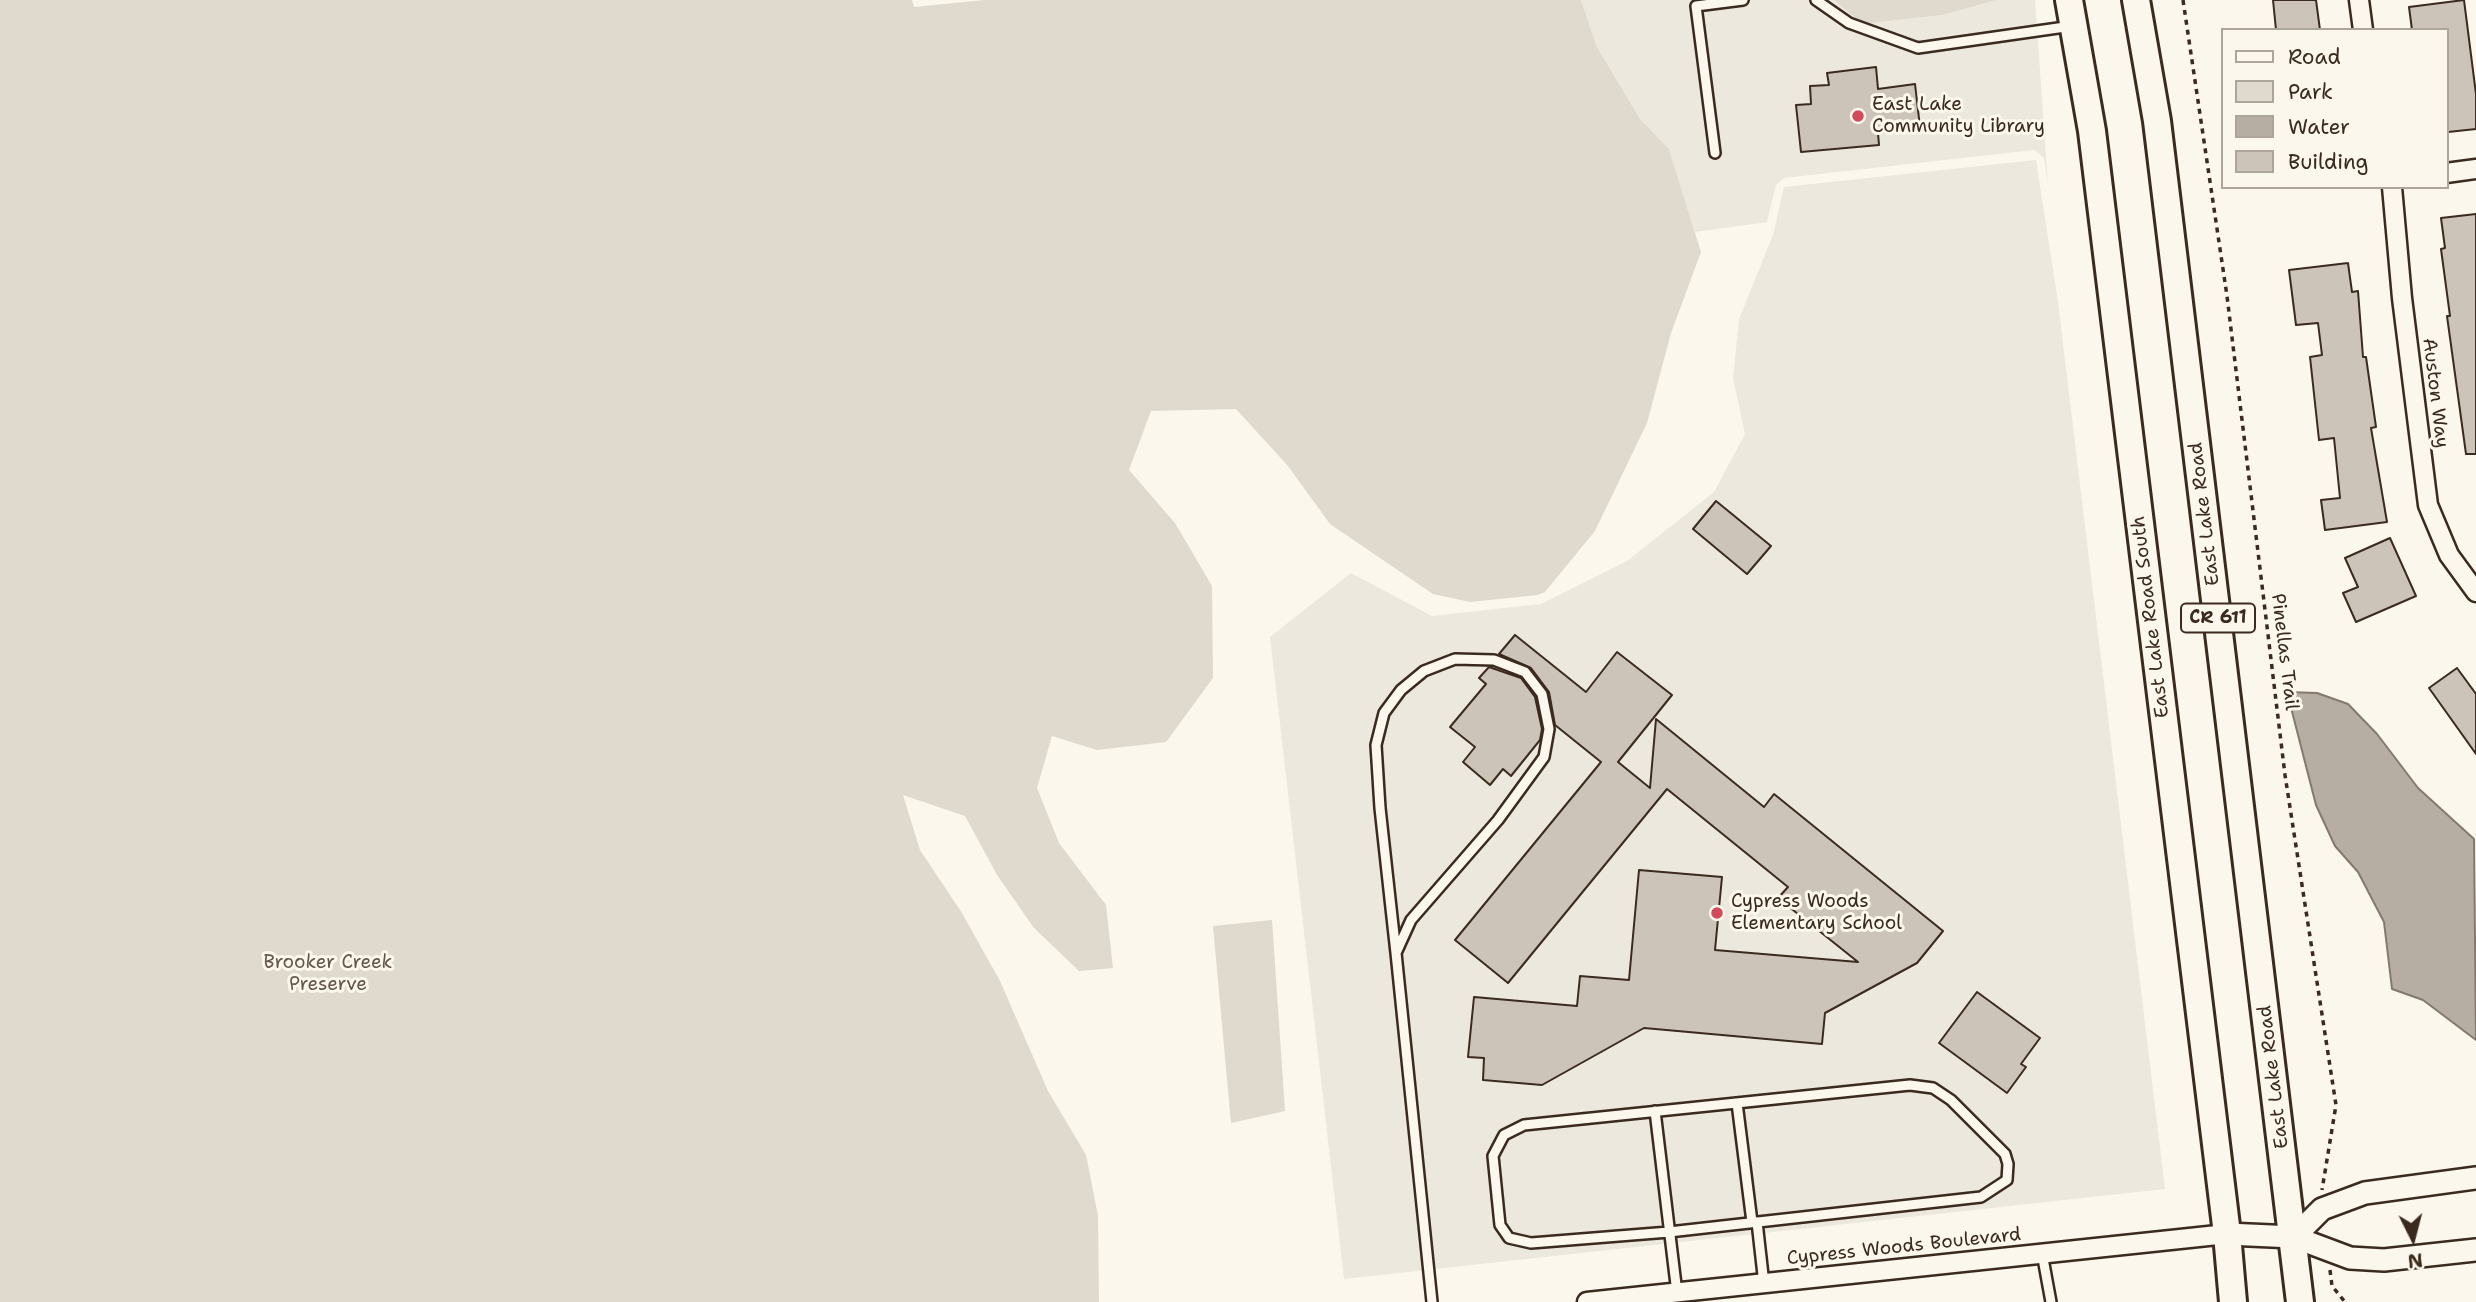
<!DOCTYPE html>
<html>
<head>
<meta charset="utf-8">
<style>
	body { margin:0 }
	#map { position:relative; width:2476px; height:1302px; overflow:hidden; background:#fbf7ec; font-family:"Shantell Sans",sans-serif }
	canvas { display:block }
	.legend { position:absolute; left:2221px; top:28px; width:228px; height:161px; box-sizing:border-box; background:#fbf7ec; border:2px solid #aea59a; margin:0; padding:9px 12px; list-style:none; font-size:21px; color:#3b2a1e }
	.legend li { display:flex; align-items:center; gap:14px; height:35px }
	.legend b { width:35px; border:2px solid #aea59a }
	.north { position:absolute; left:2378px; top:1204px; width:70px; height:70px; -webkit-text-stroke:5px #fbf7ec; paint-order:stroke; rotate:174deg; font-size:19px; font-weight:700; line-height:28px; text-align:center; color:#3b2a1e }
	.north::after { content:''; display:block; margin:auto; width:24px; height:32px; background:#3b2a1e; clip-path:polygon(50% 0,100% 100%,50% 72%,0 100%) }
</style>
</head>
<body>
<div id="map">
<canvas width="2476" height="1302"></canvas>
<ul class="legend">
<li><b style="height:9px;background:#fbf7ec"></b>Road</li>
<li><b style="height:19px;background:#dfd9ce"></b>Park</li>
<li><b style="height:19px;background:#b6aea2"></b>Water</li>
<li><b style="height:19px;background:#ccc4b9"></b>Building</li>
</ul>
<div class="north">N</div>
</div>
<script>
const ctx = document.querySelector('canvas').getContext('2d');
ctx.lineJoin = 'round';
function paint(path, color) { ctx.fillStyle = color; ctx.fill(path, 'evenodd'); }
const toPath = rows => new Path2D(rows.map(r => 'M' + r).join(''));
function strokePath(path, color, width, dash) { ctx.strokeStyle = color; ctx.lineWidth = width; ctx.lineCap = dash ? 'butt' : 'round'; ctx.setLineDash(dash || []); ctx.stroke(path); }
function drawText(font, color, halo, rows, align = 'center') {
  ctx.font = font + ' "Shantell Sans",sans-serif'; ctx.lineWidth = 6; ctx.setLineDash([]); ctx.textBaseline = 'middle'; ctx.strokeStyle = halo; ctx.fillStyle = color; for (const [text, x, y, turn = 0] of rows) {
    ctx.save(); ctx.translate(x, y); ctx.rotate((+turn || 0) * Math.PI / 180); ctx.textAlign = isNaN(turn) ? turn : align; if (halo) ctx.strokeText(text, 0, 0); ctx.fillText(text, 0, 0); ctx.restore();
  }
}
const built = toPath([
	[1581,0,1834,0,1864,24,1942,15,1997,0,2035,0,2048,184,2044,158,2034,150,1784,178,1776,185,1767,222,1695,232,1669,149,1640,119,1597,47],
	[2036,160,2058,302,2165,1189,1344,1279,1270,637,1351,573,1432,616,1541,604,1627,561,1714,492,1745,434,1733,378,1739,319,1773,235,1784,187]
]);
const green = toPath([
	[0,0,912,0,914,7,984,0,1581,0,1597,47,1640,119,1669,149,1701,252,1671,333,1647,423,1595,531,1545,592,1538,595,1470,602,1433,594,1330,524,1288,466,1236,409,1151,411,1129,470,1175,523,1212,586,1213,678,1166,742,1097,750,1052,736,1037,788,1059,843,1106,905,1113,968,1079,971,1034,928,997,875,965,816,903,795,920,850,962,913,1000,981,1048,1091,1086,1155,1098,1216,1099,1302,0,1302],
	[1834,0,1997,0,1942,15,1863,24],
	[1272,920,1285,1111,1231,1123,1213,926]
]);
const water = toPath([
	[2287,692,2317,693,2348,704,2377,734,2418,788,2474,839,2476,1040,2423,1000,2392,989,2384,922,2358,872,2335,846,2316,805,2287,692]
]);
const building = toPath([
	[2273,0,2316,0,2320,30,2276,30,2273,0],
	[2464,0,2476,94,2476,129,2448,132,2446,30,2412,30,2409,7,2464,0],
	[1876,67,1878,89,1915,84,1920,127,1878,133,1879,145,1801,152,1796,105,1811,104,1810,86,1829,85,1827,73,1876,67],
	[2476,214,2476,454,2466,454,2447,316,2450,316,2441,249,2445,248,2441,218,2476,214],
	[2348,263,2352,292,2358,291,2363,357,2366,357,2376,427,2371,428,2387,522,2325,530,2321,500,2340,498,2334,438,2319,440,2310,357,2322,355,2318,323,2296,325,2289,270,2348,263],
	[1716,501,1771,546,1747,574,1693,529,1716,501],
	[2390,538,2416,596,2356,622,2343,593,2358,587,2345,558,2390,538],
	[1515,635,1586,692,1617,652,1672,695,1618,762,1650,788,1656,719,1764,807,1774,794,1943,931,1917,963,1825,1013,1822,1044,1644,1028,1542,1085,1483,1080,1484,1058,1468,1057,1474,997,1577,1006,1580,976,1629,980,1639,870,1722,877,1715,950,1858,962,1778,898,1788,887,1667,789,1508,983,1455,940,1601,762,1555,725,1549,692,1531,668,1499,654,1515,635],
	[1489,667,1521,678,1535,697,1542,729,1540,740,1511,776,1503,769,1490,785,1463,762,1475,747,1450,727,1486,684,1479,678,1489,667],
	[2457,668,2476,694,2476,754,2429,688,2457,668],
	[1977,992,2040,1038,2021,1064,2026,1067,2007,1093,1939,1043,1977,992]
]);
const path = toPath([
	[2183,0,2227,296,2285,775,2336,1105,2322,1190],
	[2330,1270,2332,1286,2345,1302]
]);
const service = toPath([
	[1816,0,1849,23,1918,48,2072,26],
	[1715,153,1696,6,1743,0],
	[1396,953,1411,920,1498,820,1544,757,1549,729,1542,694,1525,672,1494,660,1455,659,1424,671,1401,690,1384,713,1376,745,1380,808,1392,917,1396,953,1432,1302],
	[1910,1085,1933,1088,1951,1100,2005,1154,2008,1164,2007,1180,1981,1197,1669,1232,1531,1243,1509,1238,1500,1225,1493,1156,1504,1135,1524,1125,1910,1085],
	[1737,1103,1752,1222],
	[1655,1111,1677,1293],
	[1757,1222,1764,1284],
	[2042,1253,2051,1302]
]);
const minor = toPath([
	[2359,0,2363,30],
	[2446,173,2476,169],
	[2392,187,2402,298,2428,505,2449,555,2476,592],
	[1587,1302,2227,1234]
]);
const tertiary = toPath([
	[2227,1234,2294,1237,2350,1258,2384,1260,2476,1250],
	[2294,1237,2322,1209,2365,1193,2476,1178]
]);
const primary = toPath([
	[2069,0,2092,131,2227,1234,2233,1302],
	[2136,0,2157,121,2300,1302]
]);
const markers = [
	[1858,116,7,"#d1495b"],
	[1717,913,7,"#d1495b"]
];
const shields = [
	[2218,618,74]
];
const shieldNames = [
	["CR 611",2218,618]
];
const poiNames = [
	["East Lake",1872,105],
	["Community Library",1872,127],
	["Cypress Woods",1731,902],
	["Elementary School",1731,924]
];
const streetNames = [
	["Auston Way",2435,393,83],
	["East Lake Road",2205,514,-97],
	["East Lake Road South",2151,617,-97],
	["Pinellas Trail",2284,652,83],
	["East Lake Road",2274,1077,-97],
	["Cypress Woods Boulevard",1904,1247,-6]
];
const parkNames = [
	["Brooker Creek",328,963],
	["Preserve",328,985]
];
paint(built, '#ede8dd');
paint(green, '#dfd9ce');
paint(water, '#b6aea2');
strokePath(water, '#85796d', 2);
paint(building, '#ccc4b9');
strokePath(building, '#3b2a1e', 2);
strokePath(service, '#3b2a1e', 14);
strokePath(minor, '#3b2a1e', 23);
strokePath(tertiary, '#3b2a1e', 26);
strokePath(primary, '#3b2a1e', 32);
strokePath(path, '#3b2a1e', 3.5, [5, 5]);
strokePath(service, '#fbf7ec', 9);
strokePath(minor, '#fbf7ec', 18);
strokePath(tertiary, '#fbf7ec', 21);
strokePath(primary, '#fbf7ec', 26);
for (const [x, y, r, color] of markers) { const dot = new Path2D(); dot.arc(x, y, r, 0, 2 * Math.PI); ctx.fillStyle = color; ctx.fill(dot); strokePath(dot, '#fbf7ec', 2.5); }
for (const [x, y, w] of shields) { const box = new Path2D(); box.roundRect(x - w / 2, y - 14.5, w, 29, 5); ctx.fillStyle = '#fbf7ec'; ctx.fill(box); strokePath(box, '#3b2a1e', 2); }
drawText('bold 18px', '#3b2a1e', null, shieldNames);
drawText('19px', '#3b2a1e', '#fbf7ec', poiNames, 'left');
drawText('19px', '#3b2a1e', '#fbf7ec', streetNames);
drawText('19px', '#64564a', '#fbf7ec', parkNames);
</script>
</body>
</html>
